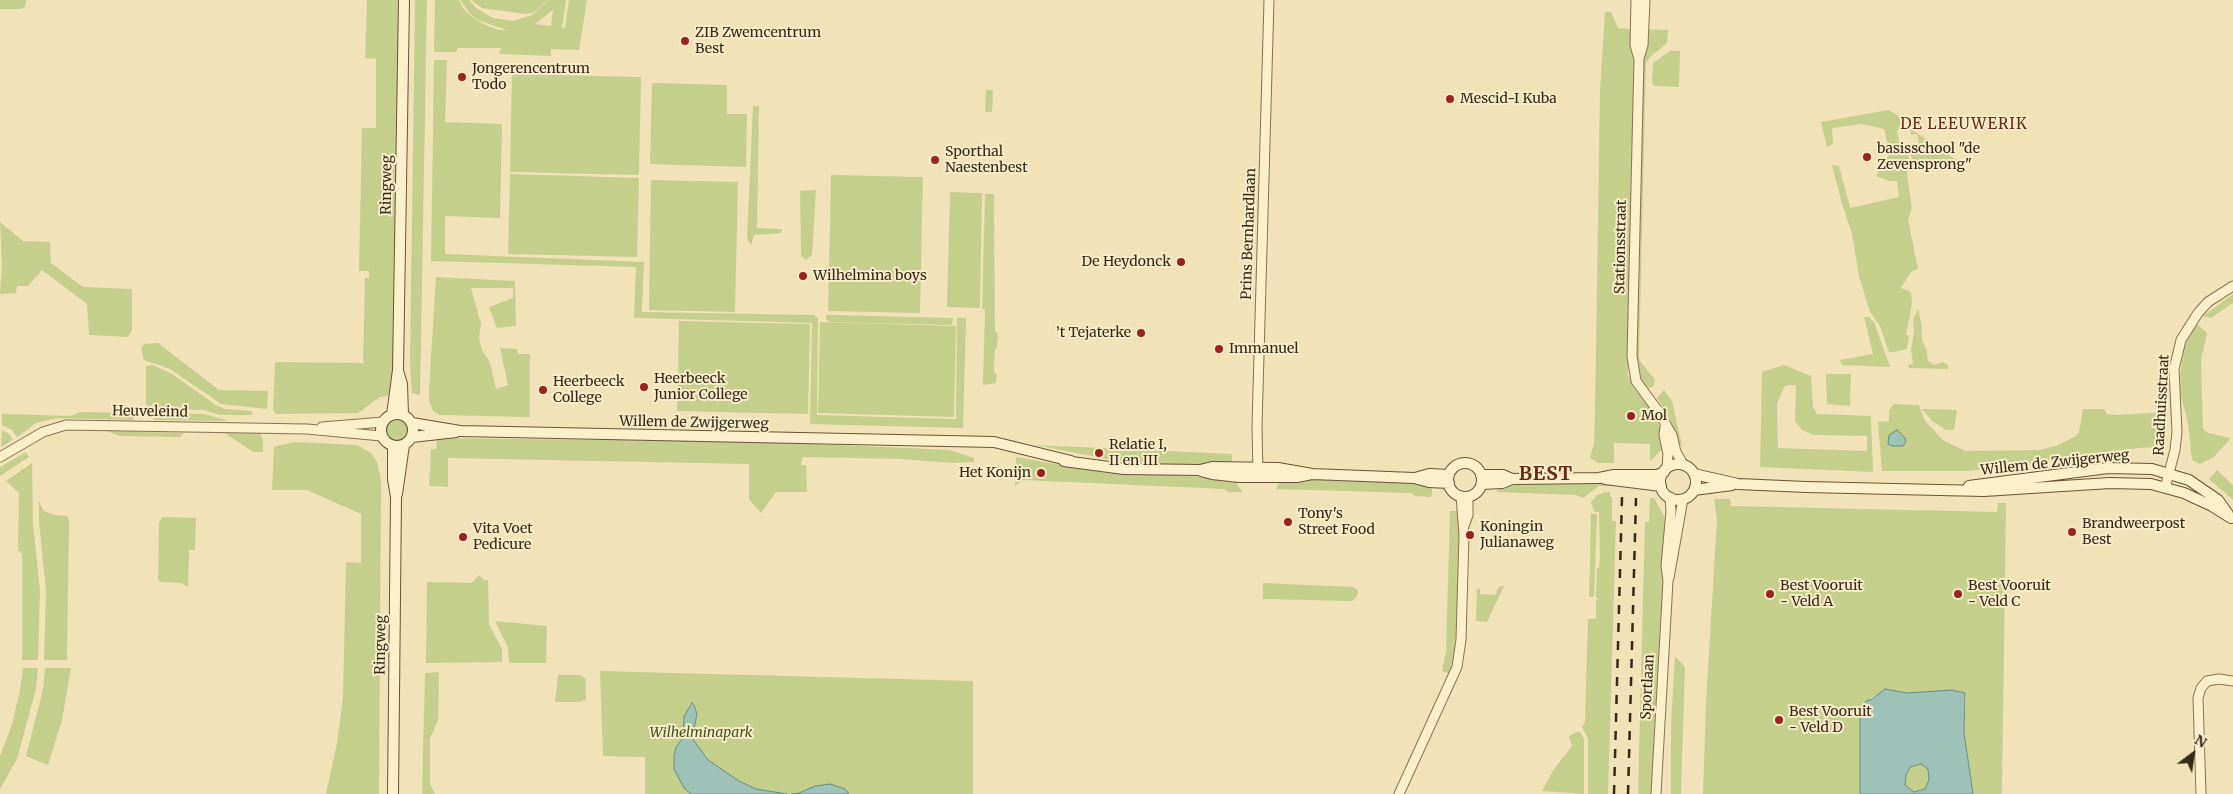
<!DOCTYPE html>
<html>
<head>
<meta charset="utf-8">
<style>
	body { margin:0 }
	#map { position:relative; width:2233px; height:794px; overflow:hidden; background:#f1e2b8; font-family:Merriweather,serif }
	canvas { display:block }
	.north { position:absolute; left:2168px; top:729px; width:50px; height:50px; -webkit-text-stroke:4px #f8ecc9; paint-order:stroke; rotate:31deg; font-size:14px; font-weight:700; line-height:20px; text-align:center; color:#362819 }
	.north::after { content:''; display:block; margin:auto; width:18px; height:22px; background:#362819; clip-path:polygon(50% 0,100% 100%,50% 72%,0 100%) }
</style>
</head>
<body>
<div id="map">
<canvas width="2233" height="794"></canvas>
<div class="north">N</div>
</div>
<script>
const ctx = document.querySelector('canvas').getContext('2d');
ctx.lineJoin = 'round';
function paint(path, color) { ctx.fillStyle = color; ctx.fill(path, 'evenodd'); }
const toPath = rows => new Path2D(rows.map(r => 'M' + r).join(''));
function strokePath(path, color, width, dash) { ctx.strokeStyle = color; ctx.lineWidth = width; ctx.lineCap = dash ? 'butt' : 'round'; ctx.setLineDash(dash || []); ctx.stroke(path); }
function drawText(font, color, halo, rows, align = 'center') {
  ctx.font = font + ' Merriweather,serif'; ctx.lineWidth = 4; ctx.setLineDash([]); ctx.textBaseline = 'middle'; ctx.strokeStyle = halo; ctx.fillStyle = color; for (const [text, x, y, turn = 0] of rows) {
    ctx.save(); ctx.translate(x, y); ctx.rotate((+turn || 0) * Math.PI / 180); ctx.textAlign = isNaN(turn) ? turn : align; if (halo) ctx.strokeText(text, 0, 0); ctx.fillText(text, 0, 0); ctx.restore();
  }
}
const green = toPath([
	[0,0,26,0,26,2,25,7,20,9,0,9],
	[367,0,399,0,396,273,394,361,391,395,380,397,358,413,276,414,273,410,275,363,278,362,363,363,365,278,369,278,369,271,359,271,362,128,376,128,376,59,365,58],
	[415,0,427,0,420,395,412,393,410,364],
	[435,0,459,0,463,8,471,16,480,22,490,27,500,30,507,30,480,21,471,15,460,0,469,0,476,8,493,18,513,21,532,15,549,0,566,0,562,27,565,28,569,0,587,0,579,50,551,49,551,56,499,54,501,48,458,48,456,52,434,52],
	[553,10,551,26,535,24],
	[471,0,548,0,533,13,526,14,482,8],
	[1605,12,1611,12,1618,28,1632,29,1634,56,1628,375,1633,387,1651,410,1660,428,1664,448,1650,461,1650,444,1614,443,1614,463,1598,463,1590,458,1594,443,1595,413,1600,90],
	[1647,29,1668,30,1667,43,1650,57,1646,63,1639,357,1641,362,1655,380,1653,387,1650,388,1646,387,1642,381,1636,360,1642,72],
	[1670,51,1680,51,1679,87,1654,86,1652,83,1653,63],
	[434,60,447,60,445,122,502,124,500,218,445,216,445,254,644,262,642,312,814,315,818,318,817,415,956,419,957,318,966,318,963,428,810,424,812,323,634,318,636,267,431,261],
	[512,74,641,77,639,175,510,172],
	[652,83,727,85,727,114,747,114,746,167,650,164],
	[986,90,993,90,992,112,985,112],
	[753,106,759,106,757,228,782,229,781,233,754,235,751,245,747,238],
	[1889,110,1900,117,1903,129,1897,130,1900,147,1906,146,1909,158,1907,175,1912,208,1908,220,1918,269,1911,272,1901,288,1911,292,1912,304,1906,335,1909,336,1907,349,1894,352,1889,352,1880,326,1870,312,1859,276,1852,234,1841,200,1832,165,1839,166,1850,208,1899,197,1897,181,1889,181,1876,176,1890,153,1884,129,1862,124,1832,128,1833,144,1827,147,1821,122],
	[1910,128,1956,160,1945,162,1943,165,1914,170,1910,151,1920,149,1917,134,1911,135],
	[510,174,639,178,637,257,508,254],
	[831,175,923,177,920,313,828,311],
	[651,180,738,182,735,312,649,310],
	[816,190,812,255,806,260,801,256,800,191],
	[950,192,982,193,980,308,947,307],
	[985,194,994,194,995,331,998,334,997,347,995,350,994,372,997,375,996,383,983,385,985,309,982,309],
	[0,222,23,241,50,242,51,263,83,287,132,289,132,330,128,337,89,335,87,304,42,270,28,286,17,286,16,293,0,294,2,263],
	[436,277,515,281,516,326,497,328,489,307,513,298,513,288,471,288,481,324,479,339,483,352,490,362,496,389,508,385,500,348,517,349,518,354,530,354,530,417,440,415,433,411,429,400,429,389],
	[2233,294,2233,303,2211,318,2203,316],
	[1918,308,1922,328,1922,340,1927,352,1928,361,1934,365,1943,362,1948,365,1948,369,1909,368,1908,365,1913,364,1911,349,1914,332,1913,321],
	[826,315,832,315,953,318,952,325,829,322,826,319],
	[1864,317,1869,317,1874,322,1890,367,1842,365,1840,360,1873,354],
	[679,321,810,324,808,414,677,411],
	[820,322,956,326,954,417,818,413],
	[2196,323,2207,333,2201,360,2203,429,2208,433,2231,438,2214,457,2200,464,2192,460,2188,423,2181,396,2180,376,2184,348],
	[158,343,219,390,268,391,267,409,221,404,170,369,144,360,141,348,144,344],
	[153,365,172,374,216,405,225,409,252,411,252,415,220,415,204,410,151,409,146,404,146,366],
	[1784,365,1811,376,1813,407,1817,414,1871,416,1873,472,1760,467,1762,372],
	[1788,385,1796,385,1795,421,1802,430,1813,435,1867,436,1867,451,1778,448,1777,404,1784,387],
	[1826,374,1851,374,1850,406,1827,404],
	[1664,390,1672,401,1682,445,1678,446,1670,419,1657,398],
	[1894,404,1919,405,1925,421,1944,441,1966,451,2039,450,2056,446,2076,436,2079,432,2083,409,2104,409,2107,414,2117,415,2164,412,2163,445,2161,447,2138,448,1970,471,1882,471,1878,422,1889,421,1889,410],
	[1898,430,1906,442,1903,446,1892,446],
	[1922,409,1957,410,1954,430,1946,430,1932,421],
	[80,412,134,413,134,420,56,418,36,423,17,437,12,430,2,425,2,414,70,416],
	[147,413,204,414,229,421,155,420],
	'386 431a11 11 0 1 1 22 0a11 11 0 1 1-22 0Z',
	[2,430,9,434,13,440,1,447],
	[107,431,184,433,180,437,119,436],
	[225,433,260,433,263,440,263,452,253,452],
	[436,438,764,442,908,448,949,450,974,458,974,462,952,463,901,459,803,457,801,465,806,465,807,492,776,492,761,513,749,499,749,464,448,458,448,487,429,486,431,450,437,448],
	[294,442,357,445,371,453,377,462,381,479,379,794,326,794,337,743,343,698,346,562,361,563,361,514,307,490,272,490,274,447],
	[1035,445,1232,454,1232,464,1175,465,1117,461],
	[26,452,29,457,0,476,0,467],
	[1016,457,1091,470,1237,479,1237,485,1243,492,1228,492,1224,489,1023,480,1015,486],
	[32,463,33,523,40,591,38,660,22,660,22,554,18,550,19,493,6,481],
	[2217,470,2233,485,2233,500,2209,479],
	[1316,478,1432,484,1432,495,1430,497,1415,496,1411,493,1276,489,1281,480],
	[1537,483,1584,483,1615,484,1615,486,1599,486,1583,498,1576,495,1497,492,1497,486],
	[1605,492,1610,492,1610,497,1612,497,1612,521,1616,521,1608,794,1588,794,1588,739,1582,727,1585,722,1588,619,1596,618,1596,600,1599,599,1596,597,1597,568,1599,568,1600,560,1599,512,1594,512,1591,502,1596,496],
	[1650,498,1654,498,1666,520,1651,794,1638,794,1645,522,1649,522],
	[1714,499,1730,499,1731,506,1997,512,1998,503,2006,503,2002,794,1973,794,1964,733,1966,696,1960,691,1952,690,1907,693,1886,689,1866,701,1860,714,1860,794,1703,794,1706,702,1717,520],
	[39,501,44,511,53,515,68,516,69,522,67,660,44,660,46,591,39,522],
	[1450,511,1458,511,1460,546,1456,642,1450,674,1442,671,1446,652],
	[1591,514,1597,514,1594,597,1589,597],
	[162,517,196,518,195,550,189,550,188,587,181,583,160,582,158,579,159,523],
	[479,575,484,580,488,580,489,624,502,649,502,662,426,663,427,582,472,583],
	[1263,583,1353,587,1358,590,1358,593,1356,598,1352,601,1263,599],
	[1500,586,1504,586,1487,622,1476,621,1477,589,1480,589,1480,594,1496,595,1497,590],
	[495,621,547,626,546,663,509,663,508,647],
	[1675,656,1685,667,1681,794,1671,794,1671,723],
	[23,668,38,668,36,689,17,759,0,789,0,756,12,724,20,690],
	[45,668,71,668,62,720,48,765,26,756,43,690],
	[600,671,973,681,973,794,645,794,645,757,603,756],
	[439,672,438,720,430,738,430,784,435,794,422,794,425,673],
	[558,675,580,675,586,679,586,699,580,702,555,702],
	[1577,732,1580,732,1584,739,1584,794,1542,791,1554,769,1572,746,1569,736],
	[1921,764,1928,769,1929,780,1925,789,1914,792,1905,785,1906,775,1910,767]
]);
const water = toPath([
	[1897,430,1905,438,1906,442,1903,446,1892,446,1888,444,1889,435,1897,430],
	[1885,689,1907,693,1952,690,1965,693,1964,733,1973,794,1860,794,1860,714,1866,701,1872,699,1885,689],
	[1921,764,1928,769,1929,780,1925,789,1914,792,1905,785,1906,775,1910,767,1921,764],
	[692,703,694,705,697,714,692,738,708,760,739,781,756,789,787,794,691,794,684,788,674,769,674,757,676,747,683,738,684,716,692,703],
	[830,784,845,789,849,794,791,794,799,793,815,786,830,784]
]);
const tertiary = toPath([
	[1636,0,1635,45,1639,59],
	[1645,0,1643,45,1639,59,1632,356,1636,381,1658,411,1672,435,1676,452,1683,464],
	[1665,426,1664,435,1668,454,1667,468],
	[322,427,383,422],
	[0,457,43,432,66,425,307,429,381,436],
	[1258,475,1257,426,1269,0],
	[2165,488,2175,450,2177,432,2174,369,2181,340,2198,313,2208,302,2233,286],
	[1464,526,1468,515,1468,497],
	[1669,578,1683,499],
	[1399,794,1457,667,1461,640,1464,535,1461,496],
	[1656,794,1668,581,1666,566,1671,511,1670,497],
	[2201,794,2198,698,2201,688,2207,681,2219,679,2233,681]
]);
const secondary = toPath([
	[398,371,402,384,403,415],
	'381 430a16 16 0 1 1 32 0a16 16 0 1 1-32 0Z',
	[392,415,398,370,404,0],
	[412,423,460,431,994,442,1071,461],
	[412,437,456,432],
	[1064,461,1124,469,1200,470,1212,467,1278,468,1312,474],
	'1448 480a17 17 0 1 1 34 0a17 17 0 1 1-34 0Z',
	'1660 482a18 18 0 1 1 36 0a18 18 0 1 1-36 0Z',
	[1201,471,1212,474,1239,477,1297,477,1312,474,1414,478,1429,482,1449,483],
	[1694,474,1738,484,1806,487,1984,491,2110,483,2151,484,2184,493,2212,506,2231,518],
	[1481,475,1503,475,1512,479],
	[1415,478,1429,474,1449,475],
	[1605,479,1661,486],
	[1482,484,1502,483,1512,479,1599,478,1614,475,1657,475,1664,472],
	[1969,486,2108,468,2152,469,2189,480,2218,500,2228,514],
	[1694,490,1732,485],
	[397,494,404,445],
	[393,794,396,497,393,479,393,446]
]);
const rail = toPath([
	[1614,794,1622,497],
	[1628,794,1636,498]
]);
const markers = [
	[685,41,5,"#9c221e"],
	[462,77,5,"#9c221e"],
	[1450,99,5,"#9c221e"],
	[1867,157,5,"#9c221e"],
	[935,160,5,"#9c221e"],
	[1181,262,5,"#9c221e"],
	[803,276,5,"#9c221e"],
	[1141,333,5,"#9c221e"],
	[1219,349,5,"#9c221e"],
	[644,387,5,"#9c221e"],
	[543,390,5,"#9c221e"],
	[1631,416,5,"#9c221e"],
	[1099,453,5,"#9c221e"],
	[1041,473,5,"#9c221e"],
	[1288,522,5,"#9c221e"],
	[2072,532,5,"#9c221e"],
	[1470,535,5,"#9c221e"],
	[463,537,5,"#9c221e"],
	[1770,594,5,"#9c221e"],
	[1958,594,5,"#9c221e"],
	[1779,720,5,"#9c221e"]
];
const poiNames = [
	["ZIB Zwemcentrum",695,33],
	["Best",695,49],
	["Jongerencentrum",472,69],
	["Todo",472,85],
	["Mescid-I Kuba",1460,99],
	["basisschool \"de",1877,149],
	["Zevensprong\"",1877,165],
	["Sporthal",945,152],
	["Naestenbest",945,168],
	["De Heydonck",1171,262,"right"],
	["Wilhelmina boys",813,276],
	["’t Tejaterke",1131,333,"right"],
	["Immanuel",1229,349],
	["Heerbeeck",654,379],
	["Junior College",654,395],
	["Heerbeeck",553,382],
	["College",553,398],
	["Mol",1641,416],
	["Relatie I,",1109,445],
	["II en III",1109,461],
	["Het Konijn",1031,473,"right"],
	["Tony's",1298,514],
	["Street Food",1298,530],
	["Brandweerpost",2082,524],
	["Best",2082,540],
	["Koningin",1480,527],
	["Julianaweg",1480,543],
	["Vita Voet",473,529],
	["Pedicure",473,545],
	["Best Vooruit",1780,586],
	["- Veld A",1780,602],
	["Best Vooruit",1968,586],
	["- Veld C",1968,602],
	["Best Vooruit",1789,712],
	["- Veld D",1789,728]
];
const streetNames = [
	["Ringweg",387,185,-89],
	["Prins Bernhardlaan",1249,234,-88],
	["Stationsstraat",1621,247,-89],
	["Raadhuisstraat",2162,405,-87],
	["Heuveleind",150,412,1],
	["Willem de Zwijgerweg",694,423,1],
	["Willem de Zwijgerweg",2055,463,-6],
	["Ringweg",381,645,-89],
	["Sportlaan",1648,687,-87]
];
const parkNames = [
	["Wilhelminapark",701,733]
];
const neighbourhoodNames = [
	["DE LEEUWERIK",1964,125]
];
const districtNames = [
	["BEST",1546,475]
];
paint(green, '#c5cf8c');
paint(water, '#9ec1b8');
strokePath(water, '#658e86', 1);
strokePath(tertiary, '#887152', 11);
strokePath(secondary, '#6a5236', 12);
strokePath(tertiary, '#fcefcc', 9);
strokePath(secondary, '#fcefcc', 10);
strokePath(rail, '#362819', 2.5, [9, 9]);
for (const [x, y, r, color] of markers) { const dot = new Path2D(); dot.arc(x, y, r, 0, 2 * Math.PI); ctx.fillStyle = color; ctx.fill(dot); strokePath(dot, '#f8ecc9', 2); }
drawText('14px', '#362819', '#f8ecc9', poiNames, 'left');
drawText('14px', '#362819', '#f8ecc9', streetNames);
drawText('italic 14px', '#44541e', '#f8ecc9', parkNames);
ctx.letterSpacing = '1px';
drawText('15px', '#662915', '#f8ecc9', neighbourhoodNames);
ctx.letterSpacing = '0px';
ctx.letterSpacing = '1px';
drawText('bold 19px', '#662915', '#f8ecc9', districtNames);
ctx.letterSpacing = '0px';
</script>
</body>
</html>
